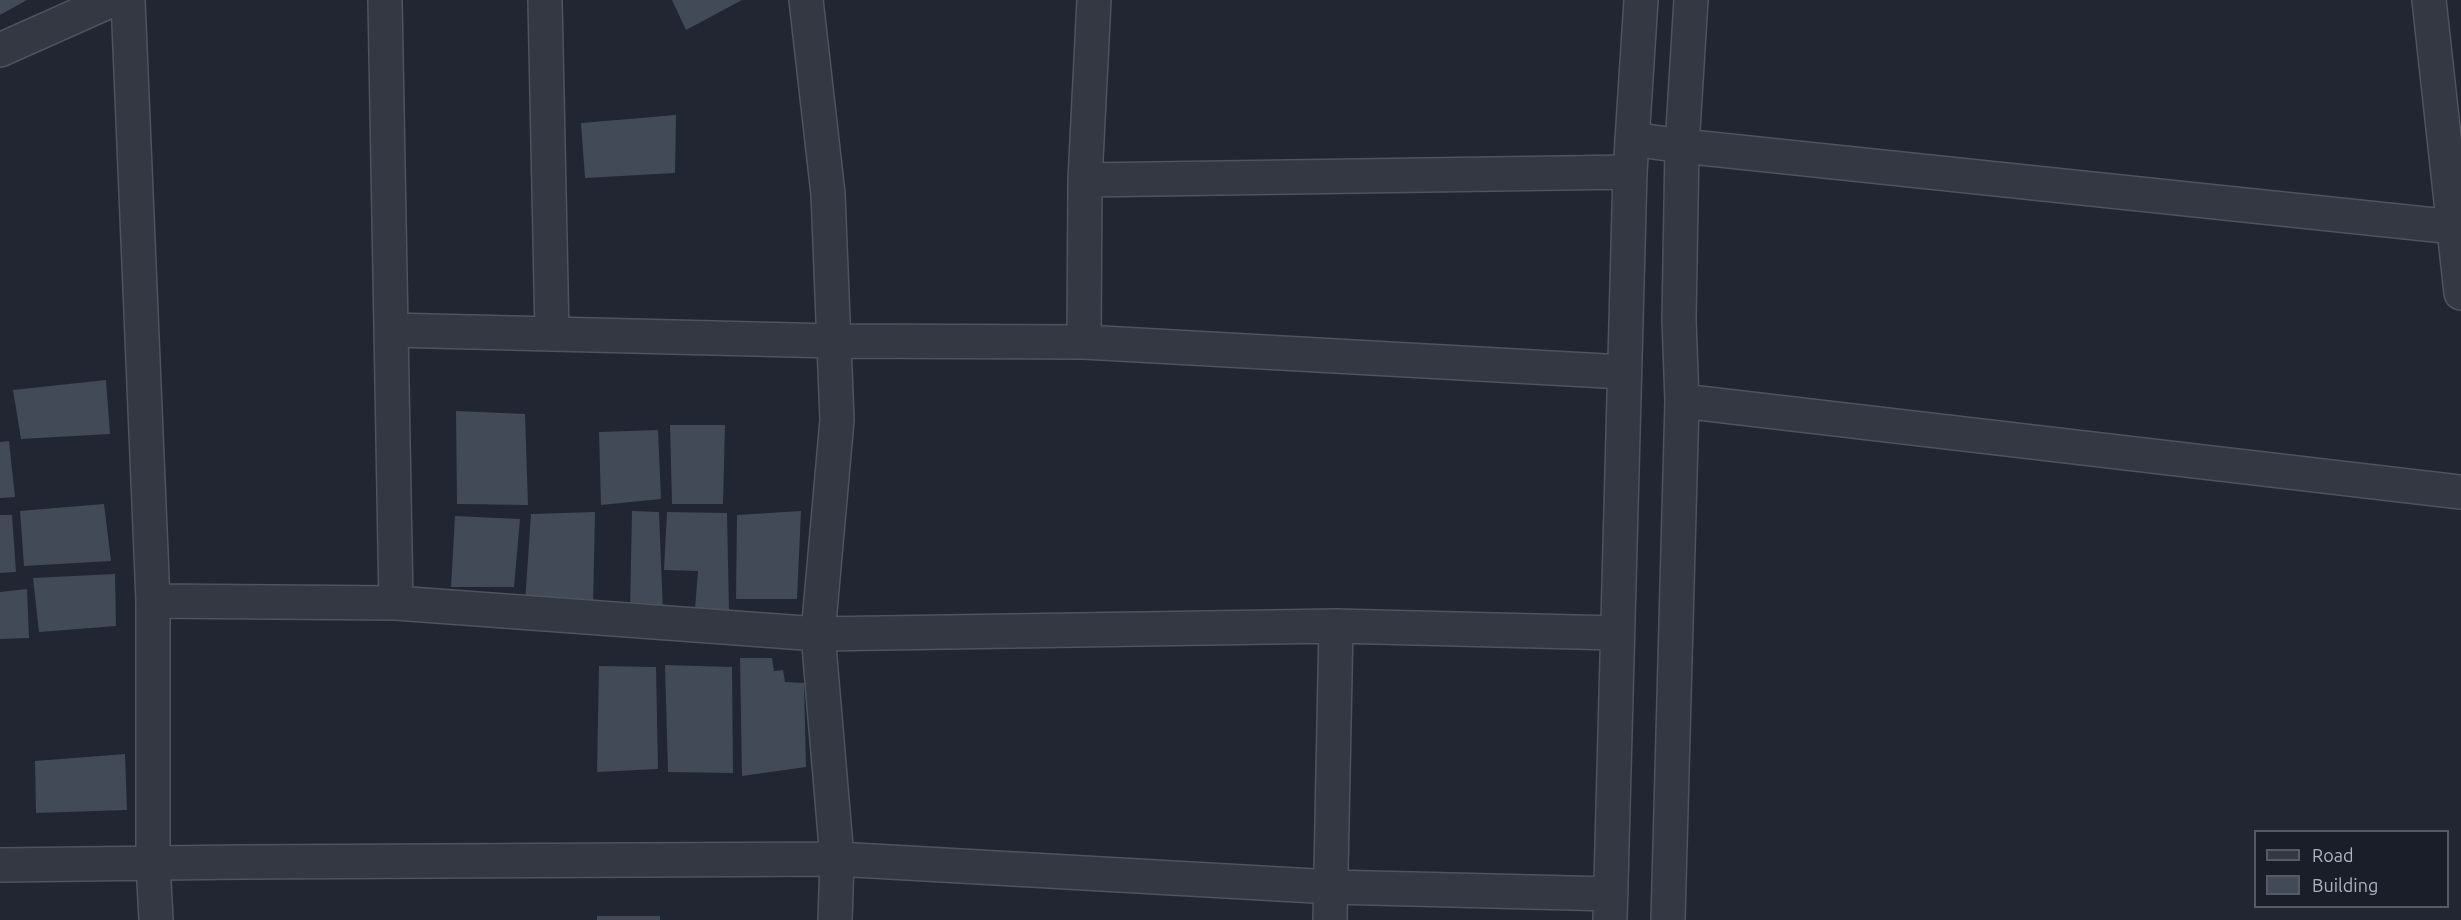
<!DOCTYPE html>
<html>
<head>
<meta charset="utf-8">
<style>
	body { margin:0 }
	#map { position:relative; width:2461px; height:920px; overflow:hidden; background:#212632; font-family:Ubuntu,sans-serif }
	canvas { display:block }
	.legend { position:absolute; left:2254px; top:830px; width:195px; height:78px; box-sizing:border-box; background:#191e28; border:2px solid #555a65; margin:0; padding:8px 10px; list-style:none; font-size:18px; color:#aeb3c1 }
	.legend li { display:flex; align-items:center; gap:12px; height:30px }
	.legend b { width:30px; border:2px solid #555a65 }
</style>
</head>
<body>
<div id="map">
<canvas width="2461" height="920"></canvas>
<ul class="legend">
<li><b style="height:8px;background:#343843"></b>Road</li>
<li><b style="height:16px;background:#424957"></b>Building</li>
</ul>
</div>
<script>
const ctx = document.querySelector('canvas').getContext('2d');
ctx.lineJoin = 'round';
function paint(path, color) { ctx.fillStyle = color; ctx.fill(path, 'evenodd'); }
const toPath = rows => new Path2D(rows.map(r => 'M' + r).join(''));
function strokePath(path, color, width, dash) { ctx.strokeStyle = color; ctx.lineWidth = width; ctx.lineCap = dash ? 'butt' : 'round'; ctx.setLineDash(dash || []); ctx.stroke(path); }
const building = toPath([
	[0,0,27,0,0,15],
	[672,0,742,0,686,30],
	[676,115,675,173,585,178,581,123],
	[106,380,110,434,21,439,13,390],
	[456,411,525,414,528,505,457,504],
	[670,425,725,425,723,504,672,504],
	[658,430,661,499,601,505,599,432],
	[9,441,15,497,0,498,0,442],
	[104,504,111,561,24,566,20,511],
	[632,511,659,512,663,613,630,612],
	[801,511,797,599,736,599,737,515],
	[595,512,593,606,525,603,531,514],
	[667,512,727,513,729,611,695,609,698,571,664,570],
	[0,515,12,515,16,572,0,573],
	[455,516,520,519,514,587,451,587],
	[115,574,116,626,39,632,33,578],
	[27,589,29,638,0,639,0,592],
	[740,658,772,658,774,671,783,670,785,682,804,683,806,767,742,776],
	[665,665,732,667,733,773,668,772],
	[599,666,656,667,658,769,597,772],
	[125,754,127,810,36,813,35,761],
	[597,916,660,916,660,920,597,920]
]);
const minor = toPath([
	[128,0,153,601,153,863,156,920],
	[385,0,396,603],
	[545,0,552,334],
	[806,0,828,194,837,420,818,634,837,859,835,920],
	[2429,0,2461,293],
	[0,50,112,0],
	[1632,139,1682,146,2454,227],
	[1085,180,1630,172],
	[391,330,834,341,1084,342,1623,372],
	[1084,342,1085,180,1094,0],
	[1682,401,2461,492],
	[153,601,396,603,818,634,1336,626,1616,633],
	[0,865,242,862,837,859,1332,887,1611,894],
	[1330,920,1336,626],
	[1610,920,1630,172,1641,0],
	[1668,920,1682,401,1679,320,1682,146,1691,0]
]);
paint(building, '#424957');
strokePath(minor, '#4e535f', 36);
strokePath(minor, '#343843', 33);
</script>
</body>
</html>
